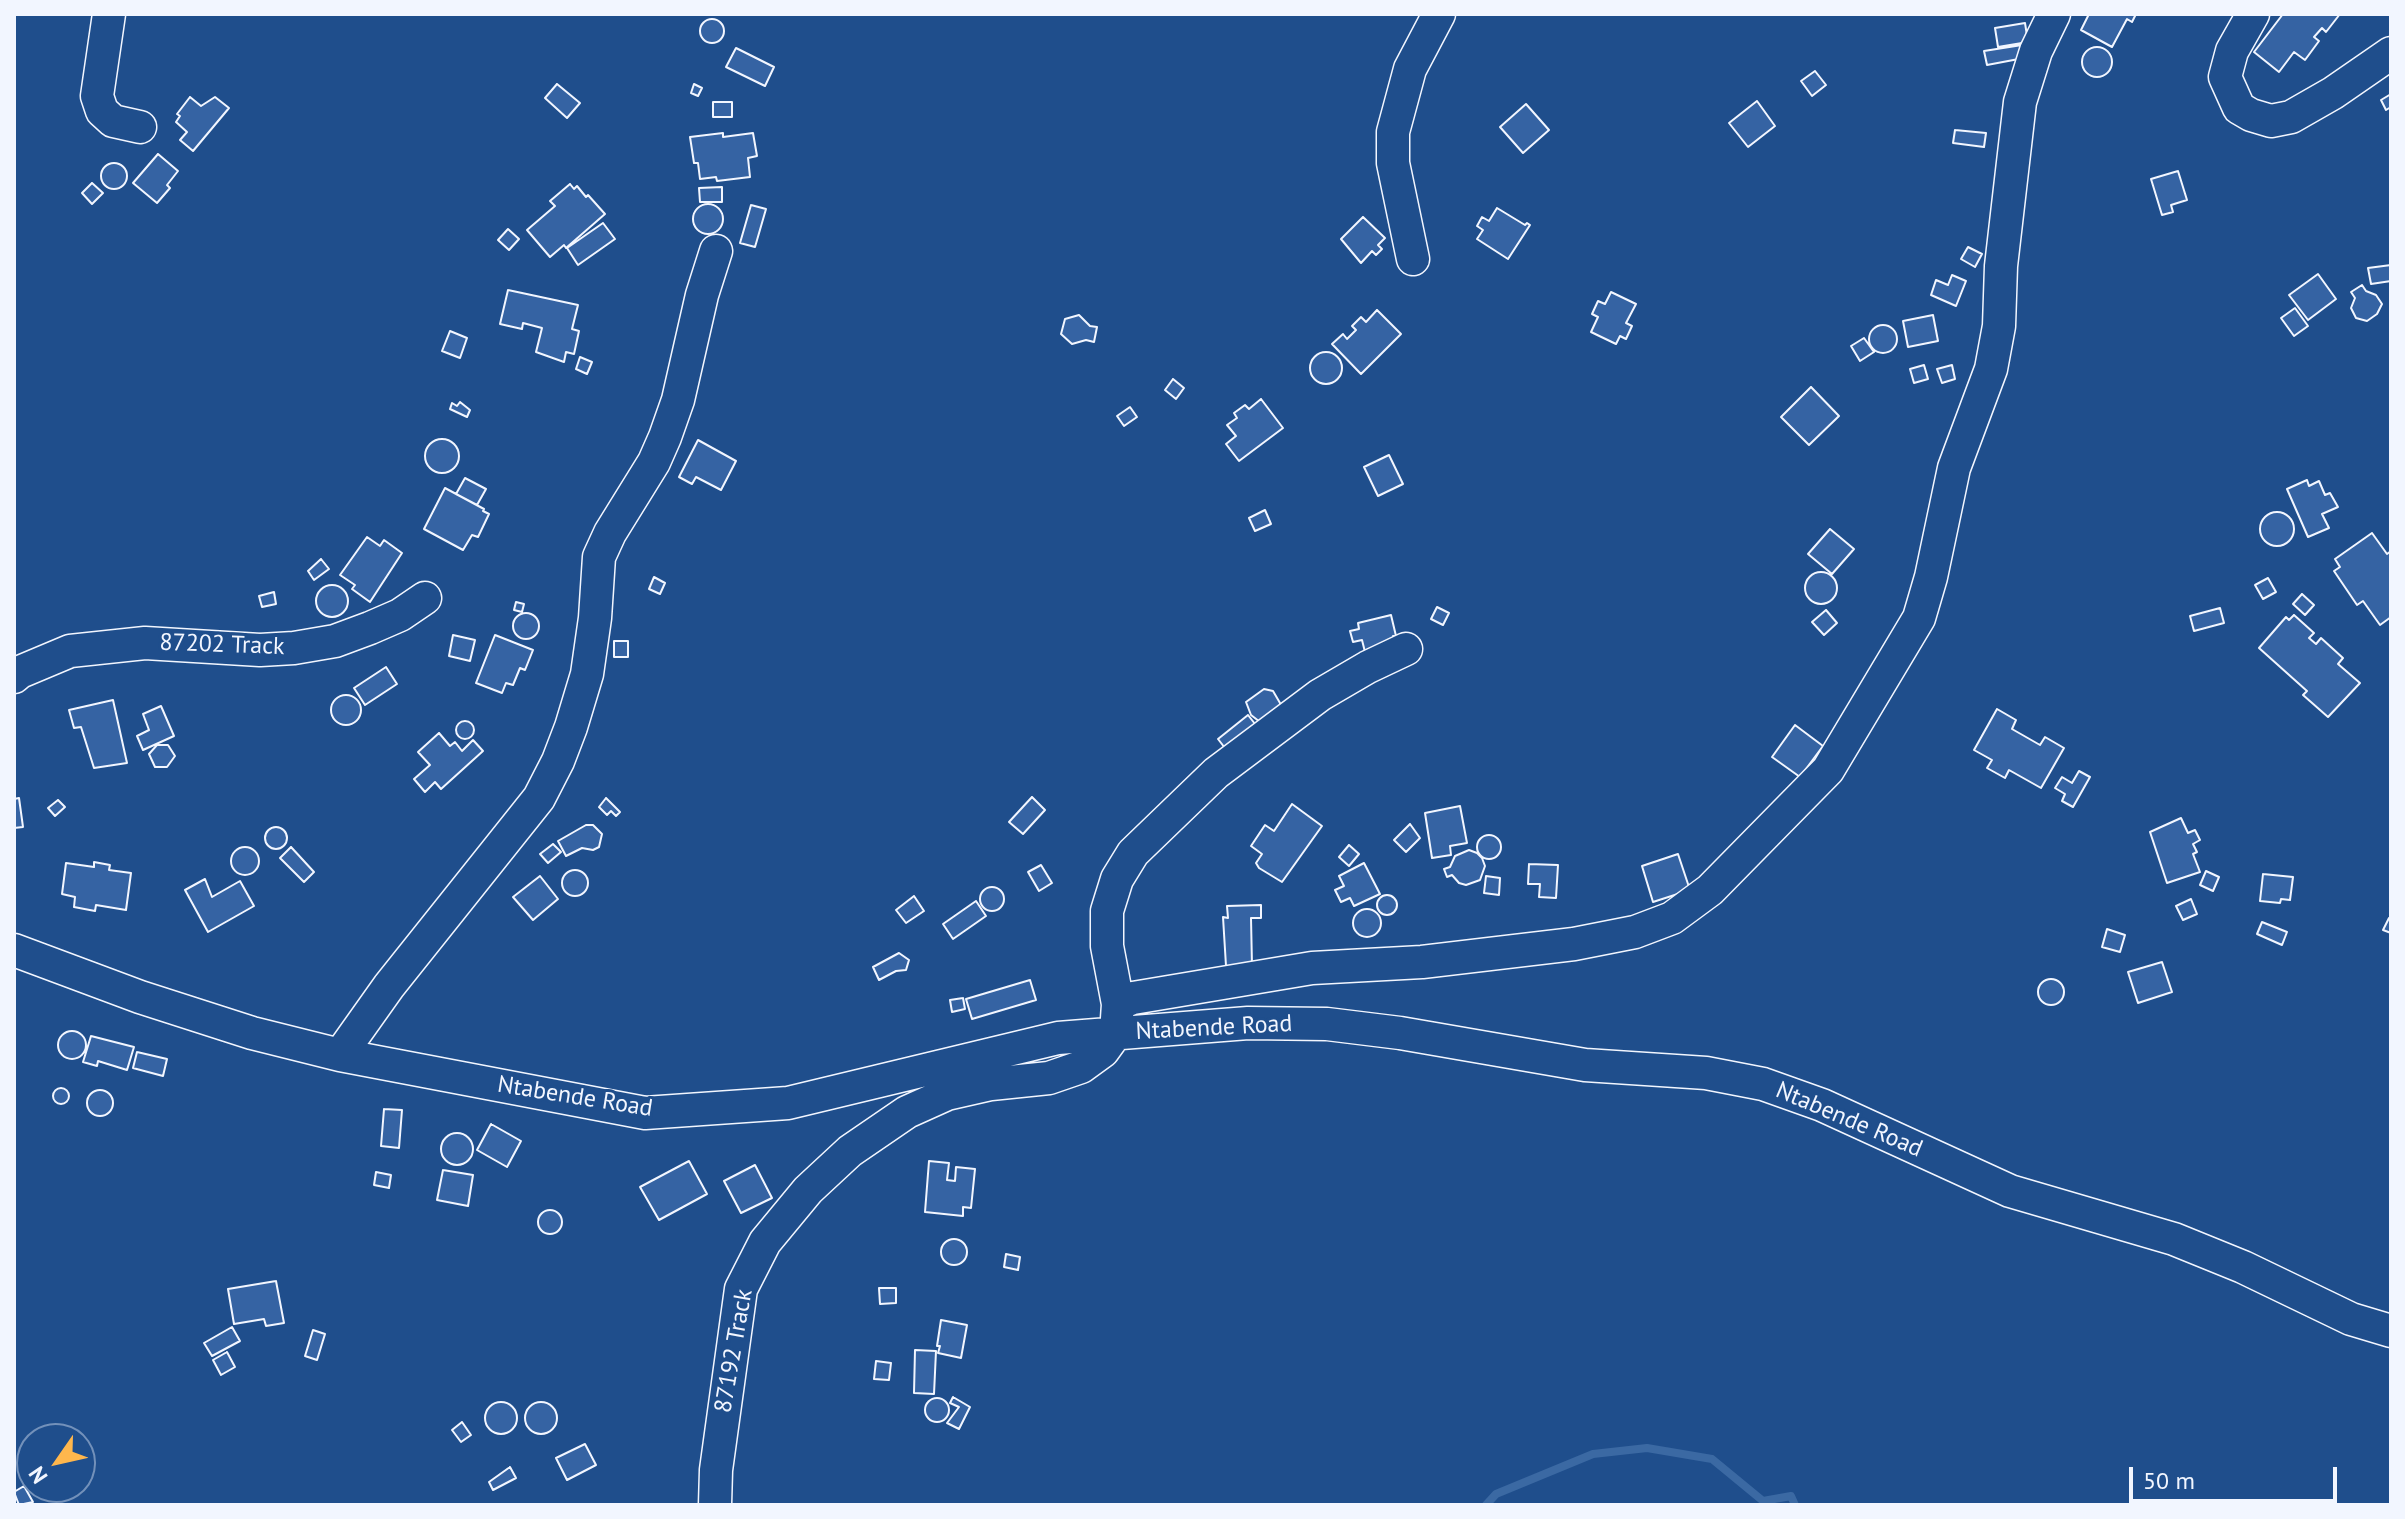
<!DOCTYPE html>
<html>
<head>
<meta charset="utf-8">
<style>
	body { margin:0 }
	#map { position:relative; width:2405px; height:1519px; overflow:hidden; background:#1f4e8c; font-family:"PT Sans",sans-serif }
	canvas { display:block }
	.frame { position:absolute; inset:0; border:16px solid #f2f6ff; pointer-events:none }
	.north { position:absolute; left:16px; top:1423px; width:80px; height:80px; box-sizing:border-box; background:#1f4e8c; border:2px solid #7391ba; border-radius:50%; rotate:236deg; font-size:22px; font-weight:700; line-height:32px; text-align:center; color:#f2f6ff }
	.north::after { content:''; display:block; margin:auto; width:28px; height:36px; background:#ffb74d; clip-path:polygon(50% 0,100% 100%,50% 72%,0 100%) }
	.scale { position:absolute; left:2129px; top:1467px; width:208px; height:36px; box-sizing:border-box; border:4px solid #f2f6ff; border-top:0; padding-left:10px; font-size:24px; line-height:28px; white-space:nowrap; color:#f2f6ff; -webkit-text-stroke:6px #1f4e8c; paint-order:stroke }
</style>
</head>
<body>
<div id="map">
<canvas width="2405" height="1519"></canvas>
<div class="frame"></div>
<div class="north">N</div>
<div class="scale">50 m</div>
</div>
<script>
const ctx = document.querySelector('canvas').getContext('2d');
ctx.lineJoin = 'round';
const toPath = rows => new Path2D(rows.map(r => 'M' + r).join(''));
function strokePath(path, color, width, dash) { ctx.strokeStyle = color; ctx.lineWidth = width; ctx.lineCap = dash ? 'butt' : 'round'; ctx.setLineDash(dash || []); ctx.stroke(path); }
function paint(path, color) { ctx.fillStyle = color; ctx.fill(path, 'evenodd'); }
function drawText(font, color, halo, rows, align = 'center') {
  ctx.font = font + ' "PT Sans",sans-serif'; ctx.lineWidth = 6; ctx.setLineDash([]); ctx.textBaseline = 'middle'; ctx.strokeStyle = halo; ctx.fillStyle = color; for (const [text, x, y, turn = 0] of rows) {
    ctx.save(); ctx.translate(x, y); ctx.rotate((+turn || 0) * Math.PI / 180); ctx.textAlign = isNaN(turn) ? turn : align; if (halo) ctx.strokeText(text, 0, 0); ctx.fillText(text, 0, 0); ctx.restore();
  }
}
const stream = toPath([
	[1486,1505,1496,1494,1593,1454,1647,1448,1712,1459,1763,1501,1791,1496,1795,1505]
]);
const building = toPath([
	[2089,14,2136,14,2132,22,2127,19,2112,47,2081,30,2089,14],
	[2283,14,2340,14,2326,32,2322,28,2314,37,2319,41,2305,60,2294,52,2279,72,2254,52,2283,14],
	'700 31a12 12 0 1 1 24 0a12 12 0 1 1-24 0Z',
	[2025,23,2028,42,1998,47,1995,28,2025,23],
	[2022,45,2024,58,1987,65,1984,51,2022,45],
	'2082 62a15 15 0 1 1 30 0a15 15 0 1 1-30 0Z',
	[736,48,774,67,765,86,726,67,736,48],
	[1815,71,1826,85,1812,96,1801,81,1815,71],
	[557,84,580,103,567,118,545,98,557,84],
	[694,84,702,88,698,96,691,93,694,84],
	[2391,94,2391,107,2386,110,2381,100,2391,94],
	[190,97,201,106,215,97,229,108,193,151,180,140,187,132,176,122,180,116,177,114,190,97],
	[1757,101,1775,126,1748,147,1729,123,1757,101],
	[713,102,732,102,732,117,713,117,713,102],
	[1526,104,1549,130,1523,153,1500,127,1526,104],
	[1955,130,1986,133,1984,147,1953,143,1955,130],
	[723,133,723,137,753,133,757,156,748,158,750,177,717,181,716,177,700,179,698,163,694,163,690,137,723,133],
	[158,154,178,171,167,185,170,188,157,203,133,183,158,154],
	'101 176a13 13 0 1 1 26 0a13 13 0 1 1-26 0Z',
	[2178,171,2187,200,2171,205,2173,212,2162,215,2151,179,2178,171],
	[92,183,103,193,92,204,82,193,92,183],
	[570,184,574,189,577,186,586,197,588,195,605,214,566,248,564,245,550,257,527,230,555,206,550,201,570,184],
	[722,187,722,202,700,202,699,188,722,187],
	'693 219a15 15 0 1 1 30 0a15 15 0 1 1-30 0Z',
	[751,205,766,209,755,247,740,243,751,205],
	[1497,208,1525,225,1527,223,1530,225,1508,259,1477,239,1483,230,1477,226,1482,217,1489,221,1497,208],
	[1363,217,1385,238,1378,245,1382,249,1376,255,1372,251,1361,263,1341,239,1363,217],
	[603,223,615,239,578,265,567,248,603,223],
	[508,229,519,239,509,250,498,240,508,229],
	[1968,247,1982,254,1975,267,1961,259,1968,247],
	[2391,265,2391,281,2371,284,2368,268,2391,265],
	[2318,274,2336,299,2308,320,2289,295,2318,274],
	[1952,275,1966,281,1956,306,1931,295,1936,280,1948,285,1952,275],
	[2362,285,2366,291,2376,295,2382,304,2377,314,2367,321,2356,318,2351,308,2355,298,2351,292,2362,285],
	[508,290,578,305,572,329,579,331,574,354,566,352,564,362,536,352,542,328,523,323,522,329,500,324,508,290],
	[1611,292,1636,304,1626,323,1632,326,1626,339,1620,336,1616,344,1591,332,1598,317,1592,314,1598,301,1605,304,1611,292],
	[2295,308,2308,326,2294,336,2281,318,2295,308],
	[1377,310,1401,334,1361,374,1332,344,1343,334,1347,339,1356,330,1352,326,1361,317,1366,322,1377,310],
	[1079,315,1090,326,1097,327,1094,342,1086,340,1072,344,1061,334,1065,319,1079,315],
	[1933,315,1938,341,1908,347,1903,321,1933,315],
	'1869 339a14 14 0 1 1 28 0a14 14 0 1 1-28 0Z',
	[450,331,467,338,460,358,442,351,450,331],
	[1864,338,1874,352,1860,361,1851,346,1864,338],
	'1310 368a16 16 0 1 1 32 0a16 16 0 1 1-32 0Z',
	[580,357,592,362,587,374,576,369,580,357],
	[1924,365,1928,379,1914,383,1910,369,1924,365],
	[1952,365,1955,379,1942,383,1937,369,1952,365],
	[1173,379,1184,388,1176,399,1165,390,1173,379],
	[1811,387,1839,416,1809,445,1781,417,1811,387],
	[1261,399,1283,428,1239,461,1226,444,1236,436,1227,425,1237,418,1234,413,1245,405,1249,409,1261,399],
	[460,402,470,410,467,417,450,409,452,403,457,406,460,402],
	[1130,407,1137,417,1124,426,1117,416,1130,407],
	'425 456a17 17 0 1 1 34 0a17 17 0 1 1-34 0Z',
	[698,440,736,461,721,490,696,477,692,484,679,477,698,440],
	[1389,455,1403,484,1378,496,1364,467,1389,455],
	[465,478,486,489,477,505,456,494,465,478],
	[2307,480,2309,486,2319,481,2325,495,2330,493,2338,507,2322,514,2329,528,2308,537,2287,489,2307,480],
	[445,488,484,509,483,511,489,514,478,537,472,535,463,550,424,529,445,488],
	[1265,510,1271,524,1255,531,1249,518,1265,510],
	'2260 529a17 17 0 1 1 34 0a17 17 0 1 1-34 0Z',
	[1830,529,1854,549,1832,574,1808,554,1830,529],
	[2372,533,2387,554,2391,551,2391,617,2380,625,2363,601,2357,605,2334,571,2340,567,2335,559,2372,533],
	[367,537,380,546,384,540,402,553,370,602,352,589,355,585,340,575,367,537],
	[321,559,329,569,314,580,308,571,321,559],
	'1805 588a16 16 0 1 1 32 0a16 16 0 1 1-32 0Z',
	[654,577,665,583,660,594,649,589,654,577],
	[2268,578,2276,592,2263,599,2255,585,2268,578],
	'316 601a16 16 0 1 1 32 0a16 16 0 1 1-32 0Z',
	[274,592,276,604,262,607,259,596,274,592],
	[2302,594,2314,605,2305,615,2293,604,2302,594],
	[516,602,524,604,522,612,514,610,516,602],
	[1437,607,1449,613,1443,625,1431,619,1437,607],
	[2220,608,2224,623,2194,631,2190,616,2220,608],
	[1826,610,1837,623,1824,635,1812,622,1826,610],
	'513 626a13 13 0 1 1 26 0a13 13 0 1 1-26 0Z',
	[1391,615,1396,636,1393,636,1395,645,1365,652,1362,640,1353,642,1350,631,1359,629,1358,623,1391,615],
	[2294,615,2314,633,2309,638,2316,644,2321,638,2343,658,2338,664,2360,683,2328,717,2303,695,2307,691,2259,648,2286,617,2289,620,2294,615],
	[453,635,475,640,470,661,449,656,453,635],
	[495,635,533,650,525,670,520,668,513,685,506,683,502,693,476,683,495,635],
	[614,641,628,641,628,657,614,657,614,641],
	[386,667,397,684,365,705,354,688,386,667],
	[1264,689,1273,691,1280,703,1280,710,1260,722,1251,715,1246,702,1264,689],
	'331 710a15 15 0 1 1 30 0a15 15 0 1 1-30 0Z',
	[113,700,127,763,94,768,81,727,74,728,69,710,113,700],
	[161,706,174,736,143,750,137,736,149,730,143,714,161,706],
	[1997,709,2016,720,2012,729,2040,745,2045,737,2064,748,2041,788,2009,770,2005,778,1987,768,1992,760,1974,750,1997,709],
	[1248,715,1259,729,1228,752,1218,739,1248,715],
	'456 730a9 9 0 1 1 18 0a9 9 0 1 1-18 0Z',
	[1795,725,1823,746,1800,777,1772,757,1795,725],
	[439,733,450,746,455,742,462,751,473,740,483,751,441,789,435,782,425,792,414,779,430,765,418,752,439,733],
	[157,745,168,745,175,756,167,767,155,767,149,754,157,745],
	[2079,771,2090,777,2073,807,2062,801,2065,794,2055,788,2062,777,2072,783,2079,771],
	[1032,797,1045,810,1023,834,1009,822,1032,797],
	[19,798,23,827,14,828,14,799,19,798],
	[606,798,620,812,616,816,611,811,607,815,599,807,606,798],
	[58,800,65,807,55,816,48,808,58,800],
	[1292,804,1322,826,1282,882,1259,868,1256,863,1262,854,1251,846,1265,825,1274,831,1292,804],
	[1460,806,1467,843,1450,846,1451,855,1432,858,1425,813,1460,806],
	[2181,818,2188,833,2195,830,2200,840,2193,844,2197,852,2193,854,2200,872,2167,883,2150,832,2181,818],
	[1410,824,1420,838,1406,852,1394,840,1410,824],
	[586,825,593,825,602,834,599,847,593,850,582,848,566,856,558,841,586,825],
	'265 838a11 11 0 1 1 22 0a11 11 0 1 1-22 0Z',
	'1477 847a12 12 0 1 1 24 0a12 12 0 1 1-24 0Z',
	[553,844,561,852,548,863,540,854,553,844],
	[1349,845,1359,854,1349,866,1339,857,1349,845],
	[291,847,314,872,304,882,280,858,291,847],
	'231 861a14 14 0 1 1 28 0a14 14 0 1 1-28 0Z',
	[1469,850,1477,853,1482,858,1485,866,1480,880,1466,885,1459,883,1452,875,1447,877,1444,869,1450,867,1455,856,1469,850],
	[1678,854,1690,890,1653,902,1642,866,1678,854],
	[94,862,110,865,109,870,131,873,126,910,96,905,95,911,74,907,75,897,62,894,66,863,94,867,94,862],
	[1364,863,1380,894,1354,906,1350,898,1341,902,1335,890,1344,886,1339,876,1364,863],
	[1529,864,1558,865,1556,898,1539,897,1540,884,1528,884,1529,864],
	[1041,865,1052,883,1039,891,1028,872,1041,865],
	'562 883a13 13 0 1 1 26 0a13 13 0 1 1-26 0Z',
	[2206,871,2219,877,2213,891,2200,885,2206,871],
	[2263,874,2293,877,2290,900,2281,899,2280,903,2260,901,2263,874],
	[540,876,558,899,533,920,513,897,540,876],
	[1486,876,1500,878,1499,895,1484,893,1486,876],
	[205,879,212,897,240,881,254,906,208,932,185,890,205,879],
	'980 899a12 12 0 1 1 24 0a12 12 0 1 1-24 0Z',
	'1377 905a10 10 0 1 1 20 0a10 10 0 1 1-20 0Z',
	[914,896,924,911,906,923,896,910,914,896],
	[2191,899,2197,914,2183,920,2176,906,2191,899],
	[976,901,986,916,953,939,943,924,976,901],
	[1261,905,1261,918,1251,918,1252,966,1226,966,1223,917,1228,918,1227,906,1261,905],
	'1353 923a14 14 0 1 1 28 0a14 14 0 1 1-28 0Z',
	[2389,918,2391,919,2391,933,2383,930,2389,918],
	[2262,922,2287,932,2282,945,2257,934,2262,922],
	[2107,929,2125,935,2120,952,2102,947,2107,929],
	[899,953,909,960,906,970,896,971,879,980,873,967,899,953],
	[2162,962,2172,992,2138,1003,2128,972,2162,962],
	'2038 992a13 13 0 1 1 26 0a13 13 0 1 1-26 0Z',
	[1030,980,1036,1000,972,1019,966,999,1030,980],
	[963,998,965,1009,952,1012,950,1000,963,998],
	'58 1045a14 14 0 1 1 28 0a14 14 0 1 1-28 0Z',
	[91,1036,134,1047,127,1070,98,1061,97,1066,83,1062,91,1036],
	[137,1052,167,1059,163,1076,133,1068,137,1052],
	'53 1096a8 8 0 1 1 16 0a8 8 0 1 1-16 0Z',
	'87 1103a13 13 0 1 1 26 0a13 13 0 1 1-26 0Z',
	[384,1109,402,1110,399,1148,381,1146,384,1109],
	[491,1124,521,1141,507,1167,477,1150,491,1124],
	'441 1149a16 16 0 1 1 32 0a16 16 0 1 1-32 0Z',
	[689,1161,707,1194,659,1220,640,1187,689,1161],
	[929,1161,949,1163,947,1180,955,1181,956,1167,975,1169,971,1208,963,1207,963,1216,925,1212,929,1161],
	[755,1165,772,1198,741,1213,724,1181,755,1165],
	[443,1170,473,1175,468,1206,437,1200,443,1170],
	[376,1172,391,1175,389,1188,374,1185,376,1172],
	'538 1222a12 12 0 1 1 24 0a12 12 0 1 1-24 0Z',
	'941 1252a13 13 0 1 1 26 0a13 13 0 1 1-26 0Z',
	[1006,1254,1020,1257,1018,1270,1004,1267,1006,1254],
	[276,1281,284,1323,266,1326,264,1319,234,1324,228,1289,276,1281],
	[879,1288,896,1288,896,1303,880,1304,879,1288],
	[941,1320,967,1325,961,1358,938,1353,940,1346,937,1346,941,1320],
	[232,1327,240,1341,212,1356,204,1343,232,1327],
	[313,1330,325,1334,317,1360,305,1356,313,1330],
	[915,1350,936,1351,934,1394,914,1393,915,1350],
	[227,1352,235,1367,221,1375,213,1360,227,1352],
	[876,1361,891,1363,889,1380,874,1379,876,1361],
	[953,1397,970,1407,959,1429,947,1423,959,1407,950,1403,953,1397],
	'925 1410a12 12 0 1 1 24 0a12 12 0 1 1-24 0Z',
	'485 1418a16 16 0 1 1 32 0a16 16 0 1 1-32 0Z',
	'525 1418a16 16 0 1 1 32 0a16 16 0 1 1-32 0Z',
	[462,1422,471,1435,461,1442,452,1430,462,1422],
	[585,1444,596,1465,567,1480,556,1458,585,1444],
	[510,1467,516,1478,493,1490,489,1482,510,1467],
	[24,1486,33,1502,19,1505,14,1492,24,1486]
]);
const minor = toPath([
	[109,14,97,96,102,111,113,121,140,127],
	[2253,14,2232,51,2225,77,2239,108,2251,115,2271,121,2291,117,2333,93,2391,53],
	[1413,259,1393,163,1393,132,1410,69,1439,14],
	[14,677,20,672,70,651,145,643,260,650,294,648,335,641,370,628,400,615,425,598],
	[14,950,140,997,252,1033,340,1055,645,1113,788,1103,1058,1038,1248,1023,1327,1024,1400,1033,1585,1065,1706,1073,1763,1084,1822,1105,2010,1191,2174,1239,2243,1267,2351,1319,2391,1331],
	[1118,1004,1107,946,1107,911,1117,879,1133,853,1216,773,1320,695,1368,667,1406,649],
	[340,1055,389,986,539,798,558,761,571,727,587,674,595,618,599,557,610,533,654,462,665,437,678,400,702,295,716,251],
	[715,1505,716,1470,741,1289,765,1242,808,1190,850,1151,907,1112,947,1094,991,1084,1049,1078,1081,1067,1103,1051,1116,1033,1118,1004,1133,998,1312,968,1422,962,1574,944,1635,932,1672,918,1710,890,1828,770,1919,618,1931,577,1954,468,1991,369,1999,326,2001,266,2020,102,2036,51,2054,14]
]);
const streetNames = [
	["87202 Track",222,645,2],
	["Ntabende Road",1214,1028,-3],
	["Ntabende Road",575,1097,9],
	["Ntabende Road",1849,1120,23],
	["87192 Track",734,1351,-80]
];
strokePath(stream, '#3b69a3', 8);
paint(building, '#3563a3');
strokePath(building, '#f2f6ff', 2);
strokePath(minor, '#f2f6ff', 35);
strokePath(minor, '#1f4e8c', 32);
drawText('24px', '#f2f6ff', '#1f4e8c', streetNames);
</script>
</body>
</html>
